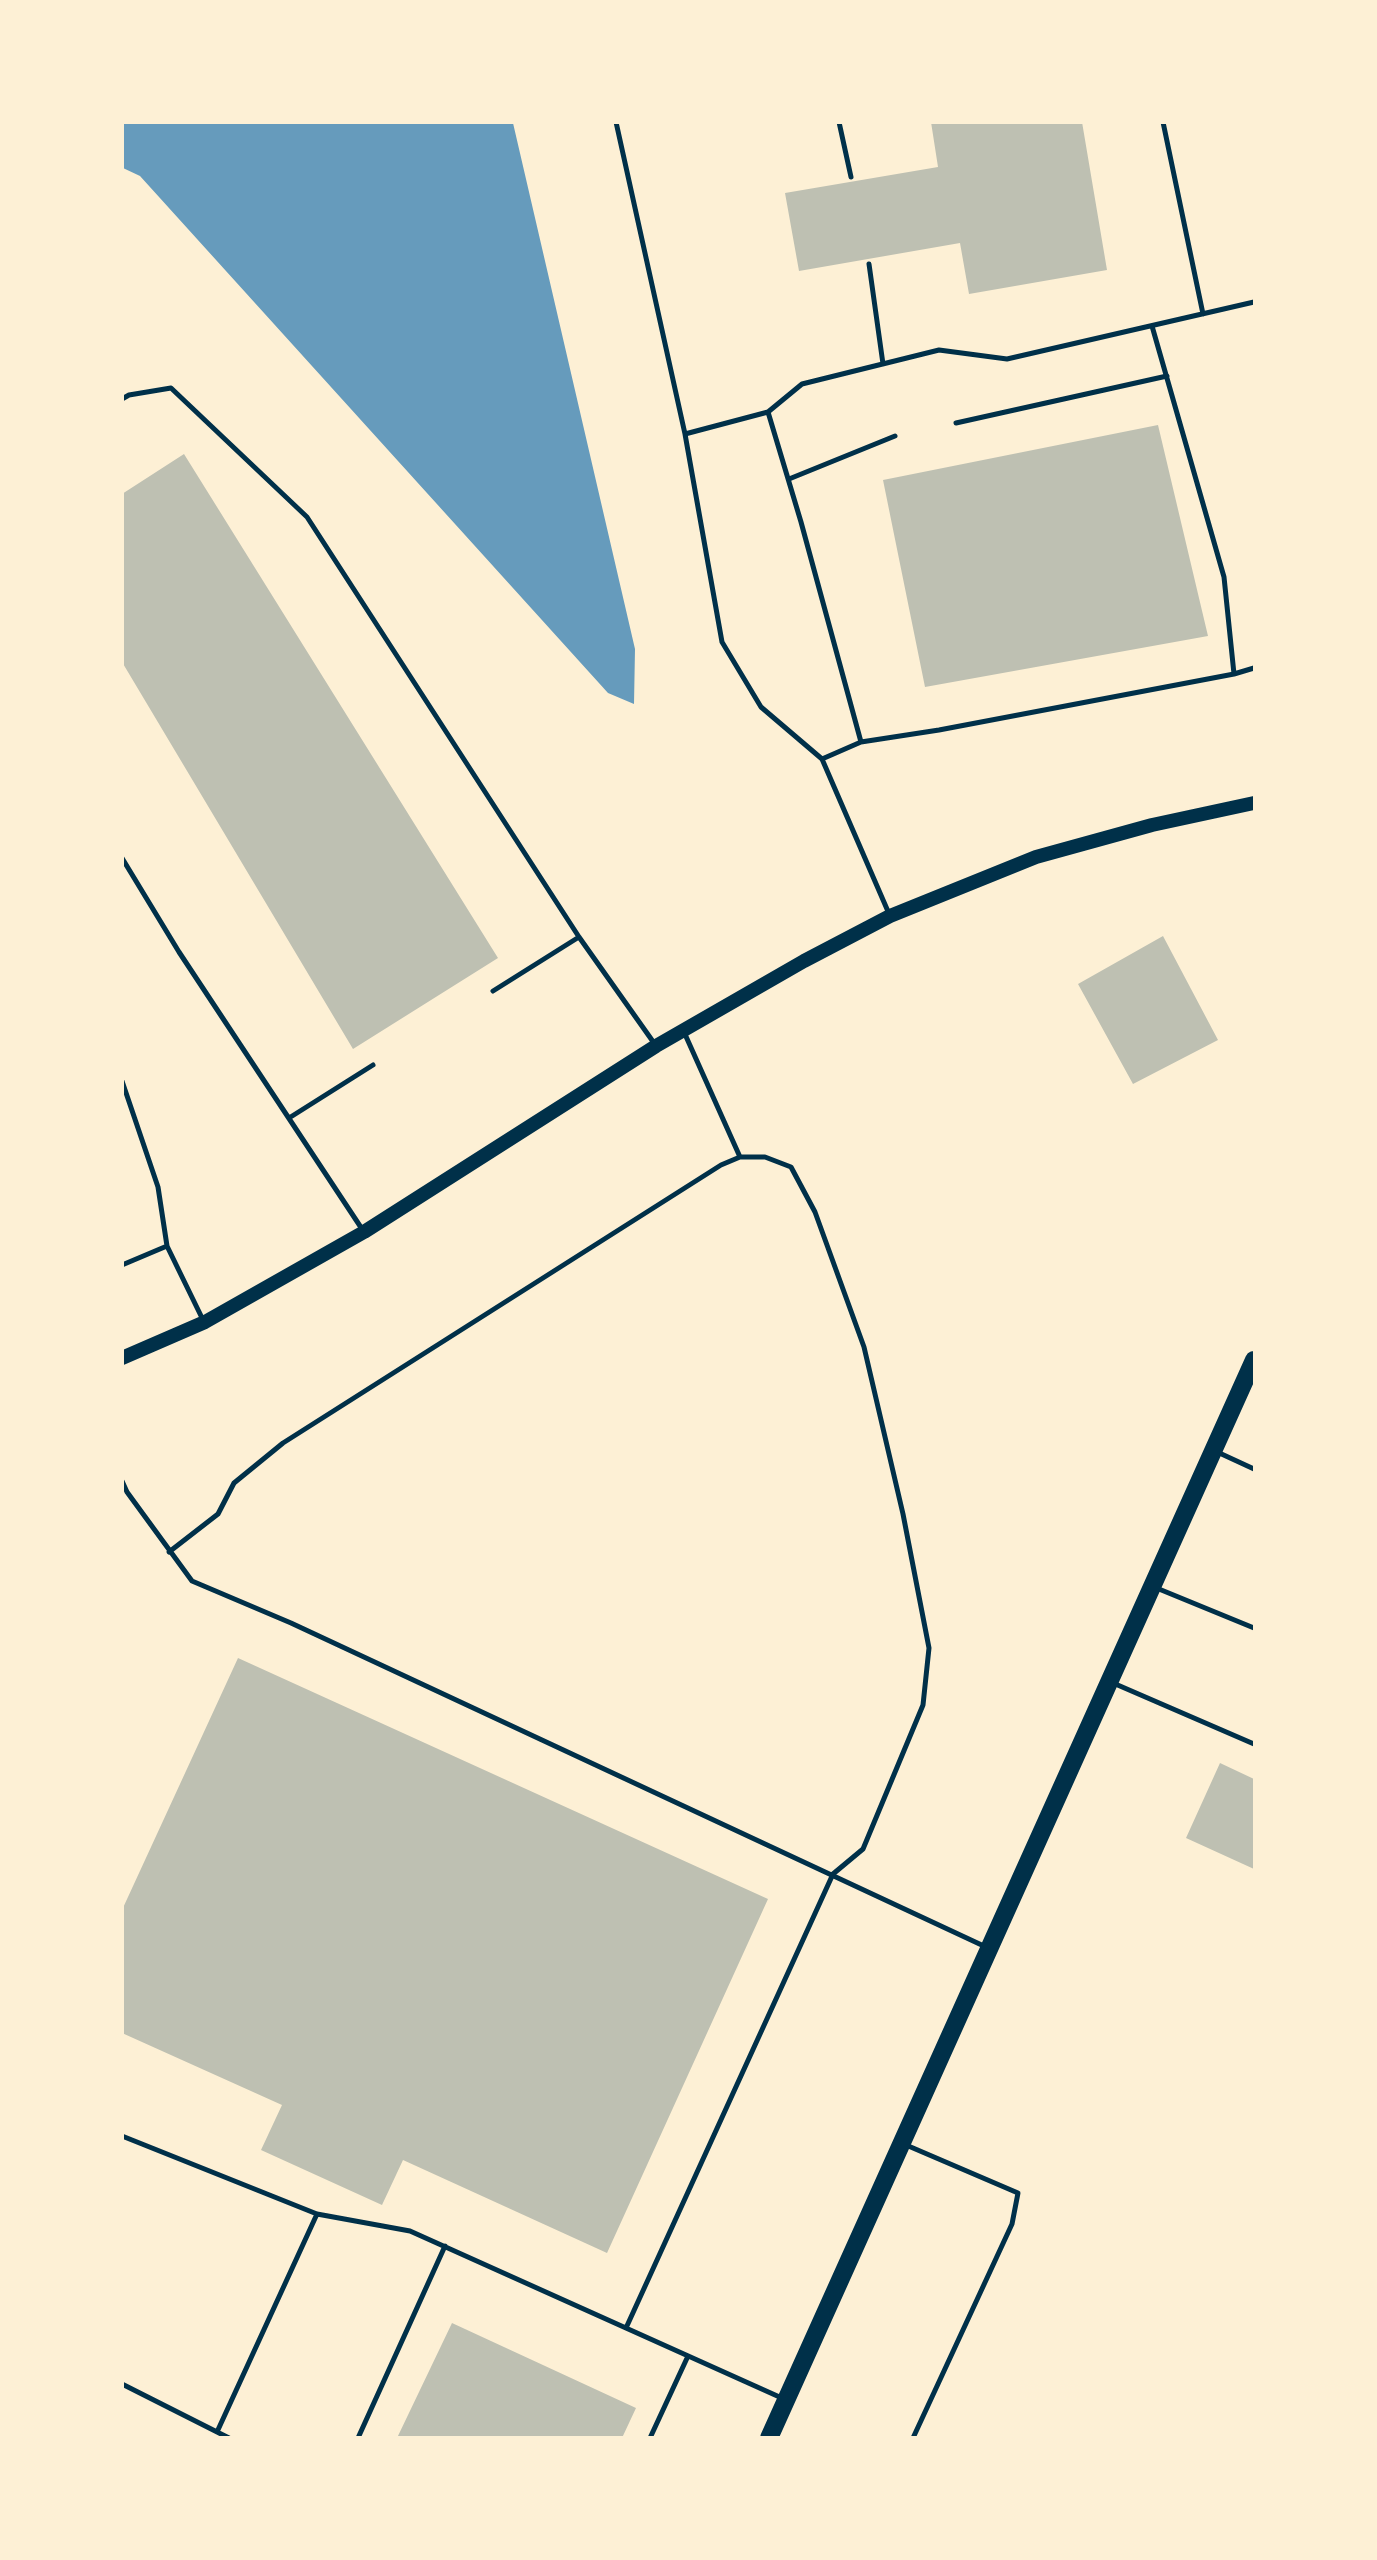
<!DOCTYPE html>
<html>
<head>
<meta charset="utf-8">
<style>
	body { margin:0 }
	#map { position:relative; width:1377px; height:2560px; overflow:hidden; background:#fdf0d5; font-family:Inter,sans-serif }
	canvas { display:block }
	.frame { position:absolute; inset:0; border:124px solid #fdf0d5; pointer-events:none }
</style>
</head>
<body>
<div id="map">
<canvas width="1377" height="2560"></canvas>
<div class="frame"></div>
</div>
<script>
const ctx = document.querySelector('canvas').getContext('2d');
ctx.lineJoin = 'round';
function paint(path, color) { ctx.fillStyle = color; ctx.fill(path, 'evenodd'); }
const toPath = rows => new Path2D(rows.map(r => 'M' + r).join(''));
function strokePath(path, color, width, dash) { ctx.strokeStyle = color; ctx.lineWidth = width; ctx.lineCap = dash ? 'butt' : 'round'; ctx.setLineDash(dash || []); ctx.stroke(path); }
const water = toPath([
	[123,122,513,123,635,649,634,704,608,693,140,176,123,168]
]);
const building = toPath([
	[931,122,1082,122,1107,270,969,294,960,243,799,271,785,193,938,167],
	[1158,425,1208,636,925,687,883,480],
	[184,454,498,958,353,1049,122,662,122,494],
	[1163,936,1218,1040,1133,1084,1078,984],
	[238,1658,768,1899,607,2253,403,2160,382,2205,261,2150,282,2105,122,2033,122,1910],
	[1220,1763,1254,1779,1254,1869,1186,1838],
	[452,2323,636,2408,622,2438,397,2438]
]);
const service = toPath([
	[616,122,685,434,722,642,761,707,822,759,890,916],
	[839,122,851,177],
	[1163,122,1203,314],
	[869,264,883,364],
	[1152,326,1224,577,1234,674],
	[122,399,129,395,171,388,307,517,579,937,654,1043],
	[768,412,801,522,861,742],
	[956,423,1167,376],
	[685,434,768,412,802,384,939,350,1007,359,1254,302],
	[789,479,895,436],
	[822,759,861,742,939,730,1234,674,1254,668],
	[122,858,179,952,364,1232],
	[493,991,579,937],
	[684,1032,740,1157],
	[122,1081,158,1187,167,1246,204,1322],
	[289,1118,373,1065],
	[122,1265,167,1246],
	[1215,1451,1254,1469],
	[122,1481,127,1492,192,1581,291,1623,986,1947],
	[169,1552,218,1514,234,1483,283,1443,721,1165,740,1157,765,1157,791,1167,815,1212,864,1347,903,1514,929,1648,923,1705,863,1849,833,1874,626,2328],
	[1154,1587,1254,1628],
	[1113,1683,1254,1744],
	[122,2136,317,2214,410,2231,784,2399],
	[906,2145,1018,2193,1012,2224,913,2438],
	[122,2384,229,2438],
	[217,2432,317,2214],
	[358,2438,445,2246],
	[650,2438,688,2356]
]);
const secondary = toPath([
	[122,1358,205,1322,364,1232,656,1046,804,961,890,916,1036,857,1152,825,1254,803]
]);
const primary = toPath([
	[769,2438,1254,1360]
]);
paint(water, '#669bbc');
paint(building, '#bec0b2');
strokePath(service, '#003049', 5);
strokePath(secondary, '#003049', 14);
strokePath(primary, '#003049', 18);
</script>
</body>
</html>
